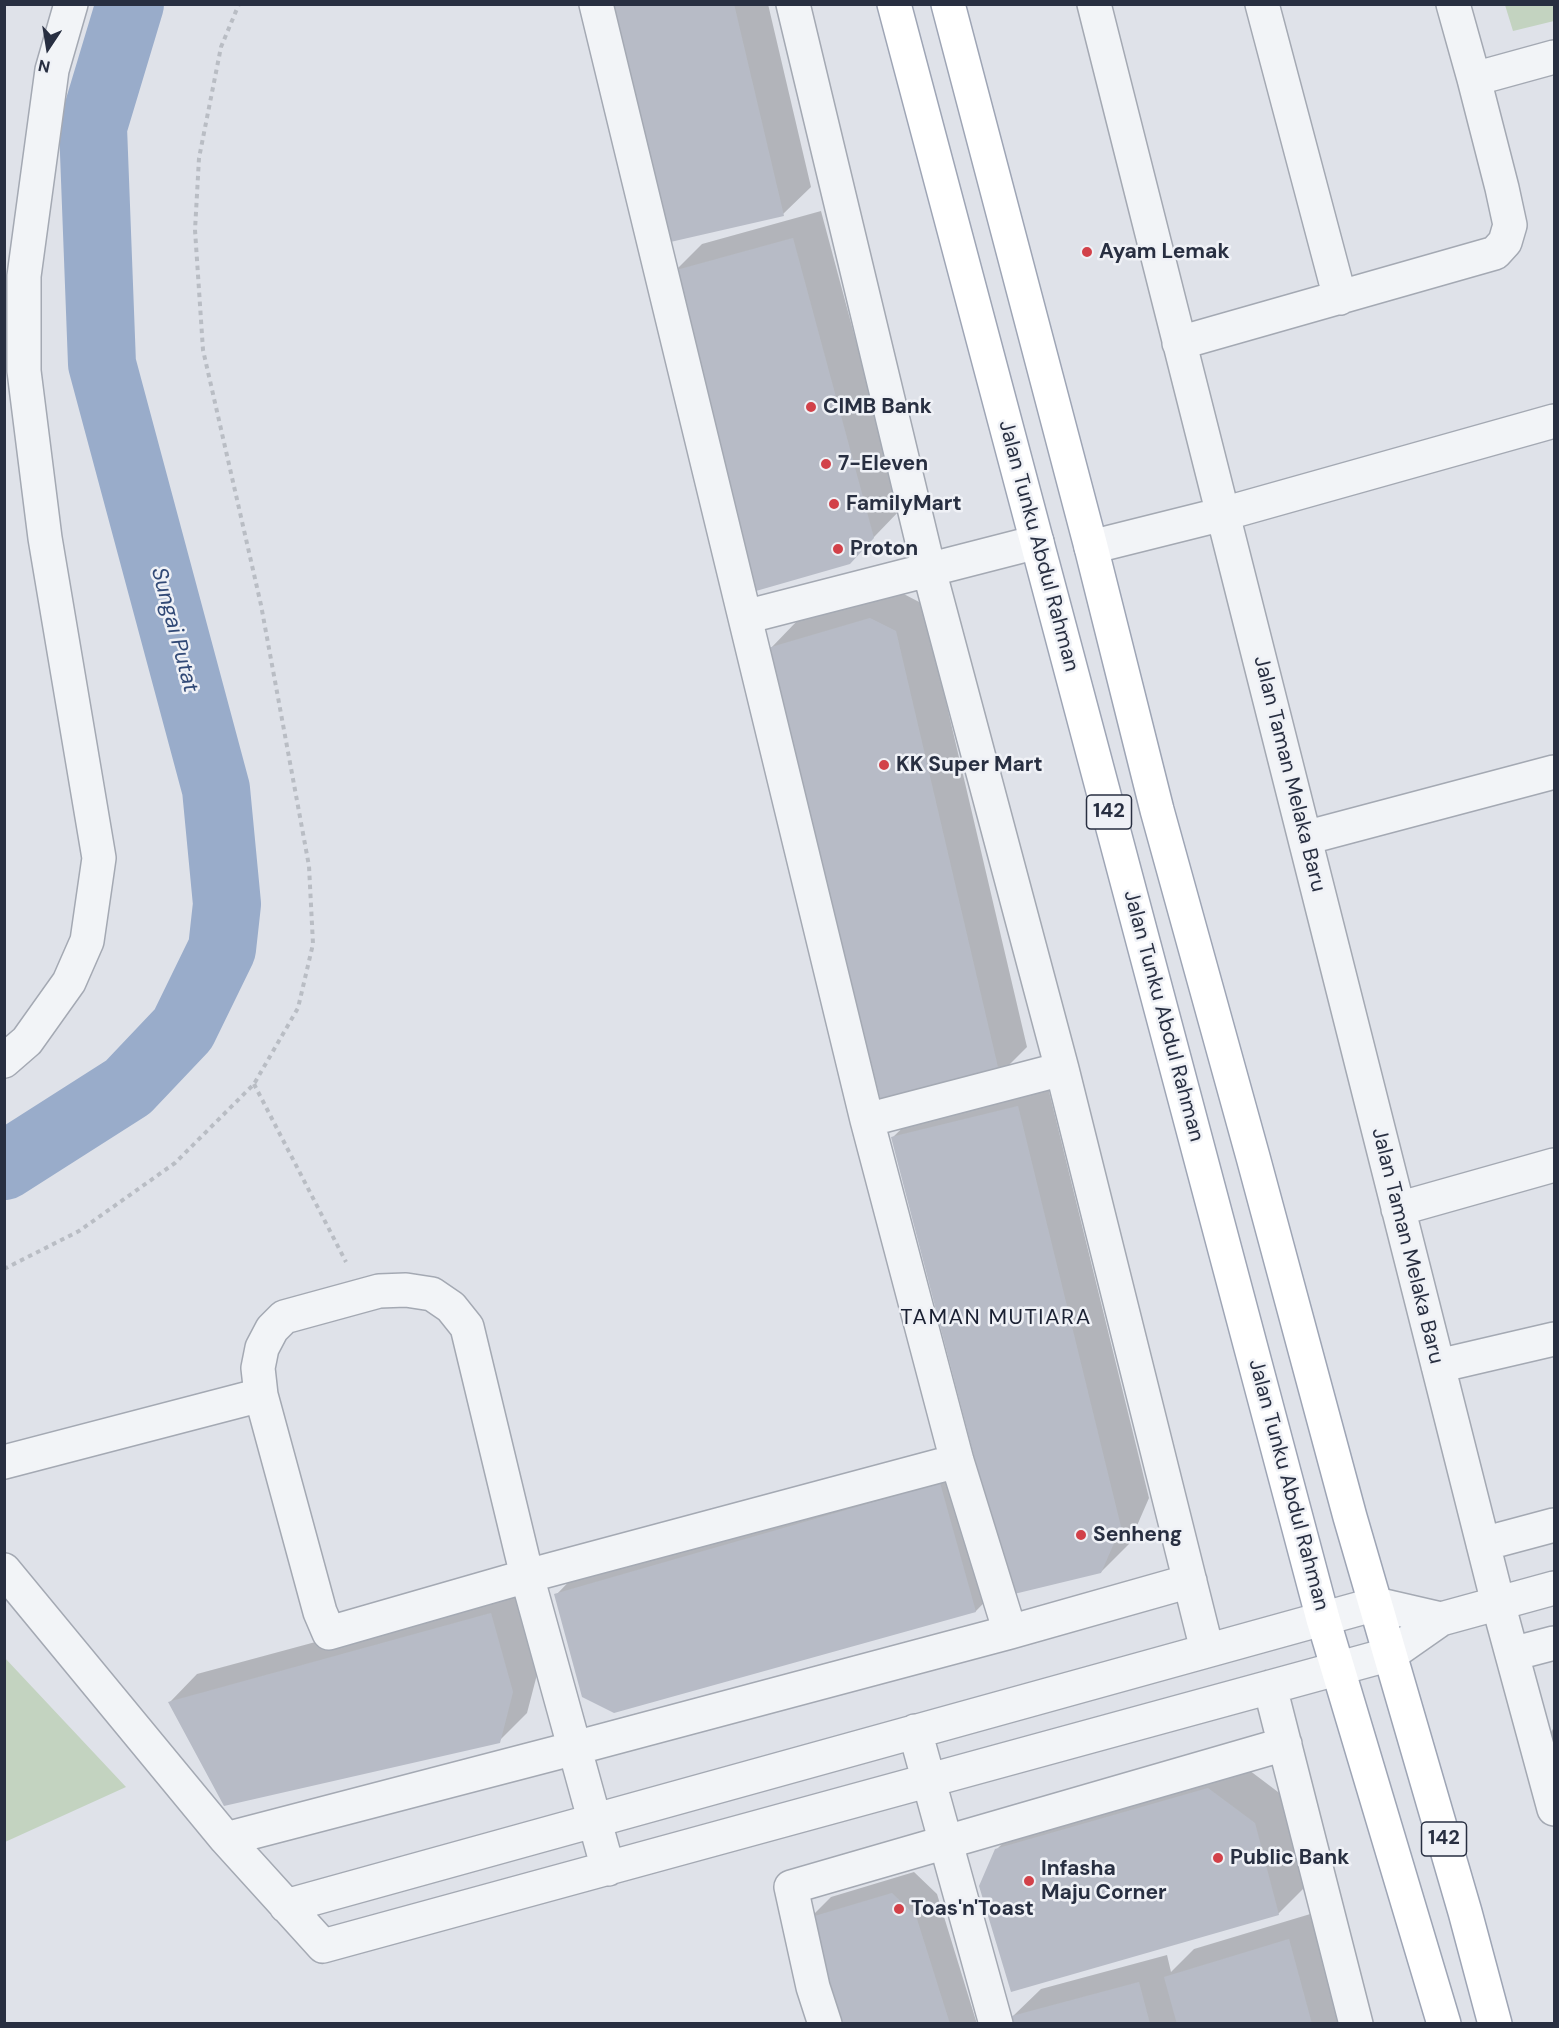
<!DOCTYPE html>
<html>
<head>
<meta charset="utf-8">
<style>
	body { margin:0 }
	#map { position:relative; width:1559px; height:2028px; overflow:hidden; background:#dfe2e9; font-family:"DM Sans",sans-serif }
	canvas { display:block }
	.frame { position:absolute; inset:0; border:6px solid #282f41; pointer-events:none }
	.north { position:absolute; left:18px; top:18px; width:60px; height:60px; -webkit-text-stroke:4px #eff1f6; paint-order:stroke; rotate:192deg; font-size:16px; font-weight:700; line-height:24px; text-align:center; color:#282f41 }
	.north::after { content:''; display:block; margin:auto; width:21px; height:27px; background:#282f41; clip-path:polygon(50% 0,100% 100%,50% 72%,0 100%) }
</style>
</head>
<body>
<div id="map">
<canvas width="1559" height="2028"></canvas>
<div class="frame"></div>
<div class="north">N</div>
</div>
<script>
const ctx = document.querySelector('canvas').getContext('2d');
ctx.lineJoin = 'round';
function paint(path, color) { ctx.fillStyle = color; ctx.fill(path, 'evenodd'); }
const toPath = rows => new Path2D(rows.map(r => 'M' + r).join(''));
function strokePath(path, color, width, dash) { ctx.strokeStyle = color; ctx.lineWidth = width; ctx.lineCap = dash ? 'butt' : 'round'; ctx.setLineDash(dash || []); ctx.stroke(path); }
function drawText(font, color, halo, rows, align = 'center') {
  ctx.font = font + ' "DM Sans",sans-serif'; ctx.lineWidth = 5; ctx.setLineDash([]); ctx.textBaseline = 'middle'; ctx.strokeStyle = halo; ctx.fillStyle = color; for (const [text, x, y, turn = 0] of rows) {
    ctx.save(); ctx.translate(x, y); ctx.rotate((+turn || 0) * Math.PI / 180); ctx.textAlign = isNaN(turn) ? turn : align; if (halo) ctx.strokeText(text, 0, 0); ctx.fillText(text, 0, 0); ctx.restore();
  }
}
const green = toPath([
	[1505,5,1554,5,1554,21,1513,31],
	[4,1657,126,1787,5,1842,4,1842]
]);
const shadow = toPath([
	[612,4,768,4,811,187,783,214],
	[821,211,901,509,849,563,675,271,702,244],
	[898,591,923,604,1027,1047,999,1075,770,649,797,621],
	[1046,1079,1149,1498,1129,1544,1101,1572,893,1137,921,1110],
	[968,1457,1003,1583,976,1611,614,1711,556,1595,583,1567],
	[519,1587,540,1663,527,1713,499,1741,170,1702,197,1674],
	[1554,1727,1554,1759,1548,1738],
	[1237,1761,1282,1795,1306,1886,1278,1914,996,1850,1024,1822],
	[914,1872,937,1894,977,2024,842,2024,809,1919,831,1897],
	[1317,1912,1347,2024,1015,2024,1013,2016,1041,1989,1167,1955,1171,1972,1194,1949]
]);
const river = toPath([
	[4,1166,128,1087,183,1029,222,949,227,904,216,789,102,364,93,127,130,4]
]);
const building = toPath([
	[611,4,734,4,784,216,666,243],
	[793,238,874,538,850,564,756,591,673,271],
	[870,618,896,631,1000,1076,882,1107,768,648],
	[1018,1106,1121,1527,1101,1573,1010,1595,891,1137],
	[940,1483,976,1612,614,1713,582,1697,554,1594],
	[491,1613,513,1692,500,1743,224,1806,168,1702],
	[1208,1788,1255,1823,1279,1915,1011,1992,979,1886,995,1849],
	[892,1893,916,1916,950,2024,840,2024,808,1918],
	[1289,1939,1312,2024,1177,2024,1164,1977],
	[1139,1982,1150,2024,1014,2024,1012,2016]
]);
const path = toPath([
	[254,1084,346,1262],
	[4,1269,79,1231,175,1163,254,1084,298,1008,313,944,309,866,261,605,203,350,195,230,199,158,221,47,239,4]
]);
const minor = toPath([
	[596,4,867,1120,957,1461,1010,1632],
	[793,4,929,570,1062,1069,1207,1650],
	[1094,4,1498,1603,1554,1809],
	[1262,4,1340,298],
	[1474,79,1554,57],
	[1179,343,1495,253,1505,242,1510,225,1502,188,1474,79,1453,4],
	[1091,547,1223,514,1554,421],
	[745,617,1037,542],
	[1305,838,1554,772],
	[4,1061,27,1041,69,982,87,941,99,858,45,538,24,371,24,276,52,70,71,4],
	[867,1120,1062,1069],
	[1398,1209,1554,1165],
	[1438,1366,1554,1339],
	[4,1462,261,1395],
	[1483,1544,1554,1525],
	[4,1570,226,1839,323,1946,1391,1654,1441,1619,1554,1588],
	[1512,1654,1554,1643],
	[1270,1687,1356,2024],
	[915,1731,996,2024],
	[226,1839,575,1748,1010,1632,1190,1581],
	[608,1869,527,1576,467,1327,451,1307,432,1294,406,1290,379,1291,284,1317,272,1329,262,1348,258,1368,261,1395,320,1612,329,1633,527,1576,957,1461],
	[286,1906,1376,1604,1441,1619],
	[825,2024,813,1987,791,1887,1285,1744]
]);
const major = toPath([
	[894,4,1323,1619,1444,2024],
	[948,4,1091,547,1157,810,1253,1157,1350,1517,1465,1912,1495,2024]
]);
const markers = [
	[1087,252,6,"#d24149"],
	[811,407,6,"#d24149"],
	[826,464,6,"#d24149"],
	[834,504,6,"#d24149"],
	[838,549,6,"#d24149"],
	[884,765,6,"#d24149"],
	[1081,1535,6,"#d24149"],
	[1218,1858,6,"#d24149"],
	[1029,1881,6,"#d24149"],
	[899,1909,6,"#d24149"]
];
const shields = [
	[1109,812,45],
	[1444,1839,45]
];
const shieldNames = [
	["142",1109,812],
	["142",1444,1839]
];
const poiNames = [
	["Ayam Lemak",1099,252],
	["CIMB Bank",823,407],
	["7-Eleven",838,464],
	["FamilyMart",846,504],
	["Proton",850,549],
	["KK Super Mart",896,765],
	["Senheng",1093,1535],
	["Public Bank",1230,1858],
	["Infasha",1041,1869],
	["Maju Corner",1041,1893],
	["Toas'n'Toast",911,1909]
];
const streetNames = [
	["Jalan Tunku Abdul Rahman",1038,546,75],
	["Jalan Taman Melaka Baru",1289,774,76],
	["Jalan Tunku Abdul Rahman",1163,1016,75],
	["Jalan Taman Melaka Baru",1407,1246,76],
	["Jalan Tunku Abdul Rahman",1288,1485,75]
];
const waterNames = [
	["Sungai Putat",174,630,75]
];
const neighbourhoodNames = [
	["TAMAN MUTIARA",996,1318]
];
paint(green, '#c3d3c0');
paint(shadow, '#0003');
strokePath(river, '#99acca', 68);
paint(building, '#b7bbc6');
strokePath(minor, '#a4a9b3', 36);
strokePath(major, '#9ea5b5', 36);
strokePath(path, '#b9bdc4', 4, [4.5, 4.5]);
strokePath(minor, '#f2f4f7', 33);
strokePath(major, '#fff', 33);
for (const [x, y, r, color] of markers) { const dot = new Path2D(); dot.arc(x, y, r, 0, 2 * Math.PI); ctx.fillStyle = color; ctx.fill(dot); strokePath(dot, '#eff1f6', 2); }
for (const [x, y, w] of shields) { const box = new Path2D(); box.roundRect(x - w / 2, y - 17, w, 34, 4.5); ctx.fillStyle = '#eff1f6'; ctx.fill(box); strokePath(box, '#282f41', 1.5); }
drawText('bold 20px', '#282f41', null, shieldNames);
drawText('bold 21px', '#282f41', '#eff1f6', poiNames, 'left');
drawText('21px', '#282f41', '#eff1f6', streetNames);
drawText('italic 22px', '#314976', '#eff1f6', waterNames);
ctx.letterSpacing = '1.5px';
drawText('22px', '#1a2032', '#eff1f6', neighbourhoodNames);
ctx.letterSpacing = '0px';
</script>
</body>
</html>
